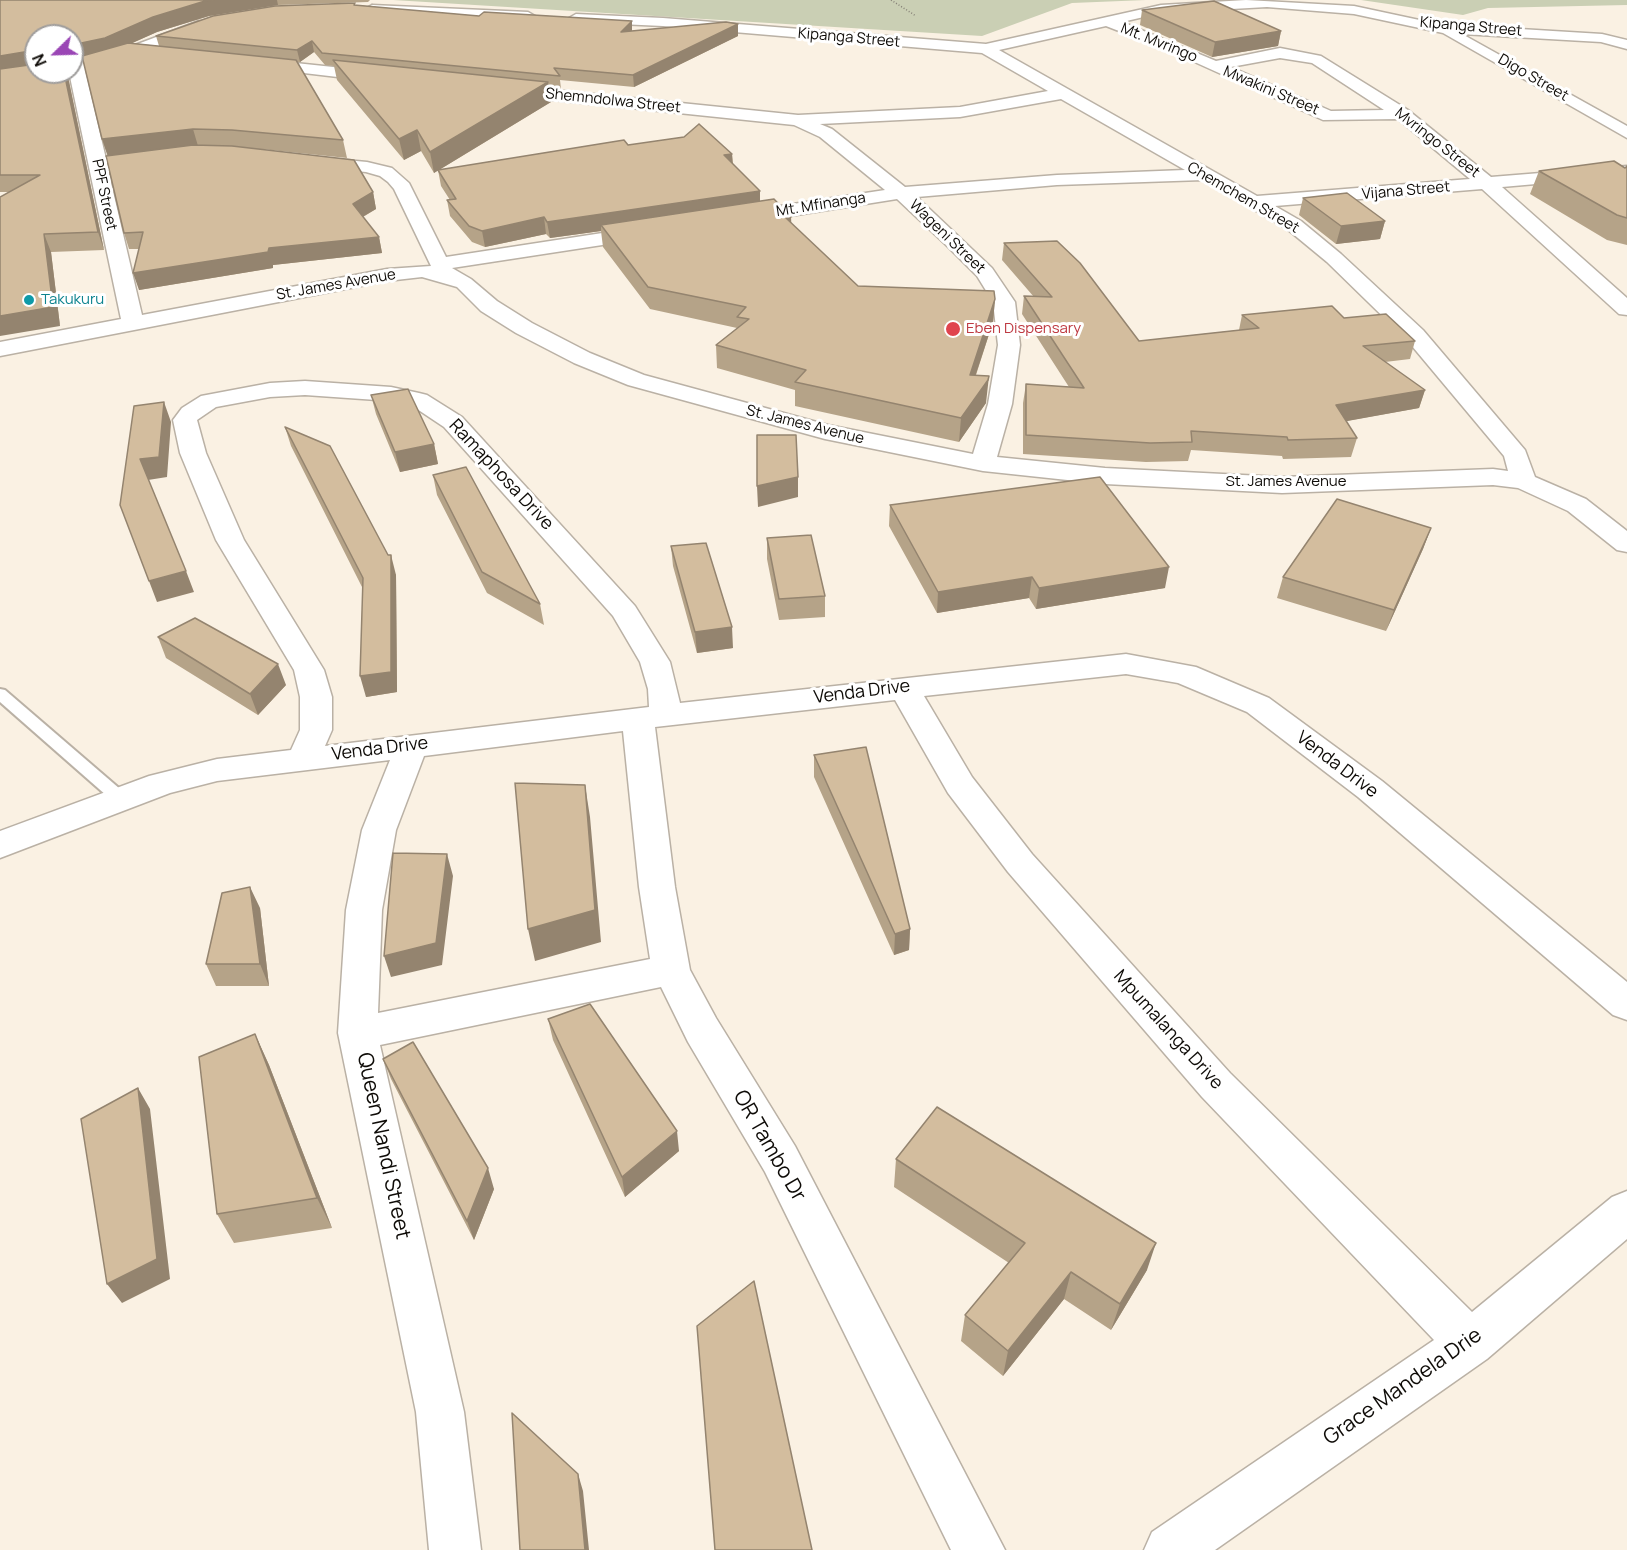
<!DOCTYPE html>
<html>
<head>
<meta charset="utf-8">
<style>
	body { margin:0 }
	#map { position:relative; width:1627px; height:1550px; overflow:hidden; background:#faf1e3; font-family:Manrope,sans-serif }
	canvas { display:block }
	.north { position:absolute; left:24px; top:24px; width:60px; height:60px; box-sizing:border-box; background:#fff; border:2px solid #9f9d9c; border-radius:50%; rotate:247deg; font-size:16px; font-weight:700; line-height:24px; text-align:center; color:#0e0b07 }
	.north::after { content:''; display:block; margin:auto; width:21px; height:27px; background:#9a46b5; clip-path:polygon(50% 0,100% 100%,50% 72%,0 100%) }
</style>
</head>
<body>
<div id="map">
<canvas width="1627" height="1550"></canvas>
<div class="north">N</div>
</div>
<script>
const ctx = document.querySelector('canvas').getContext('2d');
ctx.lineJoin = 'round';
function paint(path, color) { ctx.fillStyle = color; ctx.fill(path, 'evenodd'); }
const toPath = rows => new Path2D(rows.map(r => 'M' + r).join(''));
function strokePath(path, color, width, dash) { ctx.strokeStyle = color; ctx.lineWidth = width; ctx.lineCap = dash ? 'butt' : 'round'; ctx.setLineDash(dash || []); ctx.stroke(path); }
function drawText(font, color, halo, rows, align = 'center') {
  ctx.font = font + ' Manrope,sans-serif'; ctx.lineWidth = 6; ctx.setLineDash([]); ctx.textBaseline = 'middle'; ctx.strokeStyle = halo; ctx.fillStyle = color; for (const [text, x, y, turn = 0] of rows) {
    ctx.save(); ctx.translate(x, y); ctx.rotate((+turn || 0) * Math.PI / 180); ctx.textAlign = isNaN(turn) ? turn : align; if (halo) ctx.strokeText(text, 0, 0); ctx.fillText(text, 0, 0); ctx.restore();
  }
}
const green = toPath([
	[393,0,1146,0,1072,3,982,36],
	[1361,0,1627,0,1627,5,1488,8,1463,15]
]);
const path = toPath([
	[891,0,916,16]
]);
const service = toPath([
	[0,689,5,690,127,795,129,799,127,803,115,803,0,702,0,689]
]);
const minor = toPath([
	[1246,0,1354,6,1438,24,1602,34,1627,40,1627,49,1601,42,1462,34,1627,126,1627,138,1443,33,1354,14,1267,7,1161,13,1122,22,1216,61,1280,48,1321,56,1408,110,1491,177,1627,166,1627,176,1502,187,1627,298,1627,315,1619,314,1482,189,1275,206,1301,221,1341,254,1423,330,1525,450,1535,477,1586,499,1627,531,1627,552,1617,550,1568,511,1518,488,1493,485,1282,493,1105,484,983,471,825,439,628,385,574,363,516,333,481,311,457,287,422,277,387,281,0,356,0,342,121,319,69,72,72,72,72,63,111,54,199,21,204,22,206,25,204,28,121,61,85,70,106,159,153,153,162,158,153,163,108,170,142,315,387,269,431,266,394,189,388,182,380,176,366,172,314,167,305,162,314,157,367,162,392,168,409,183,446,257,648,226,655,228,658,232,655,236,648,238,452,268,471,279,497,301,532,323,590,353,644,375,828,425,973,454,988,404,998,345,993,302,977,276,947,246,897,199,740,224,730,218,740,212,885,190,820,137,794,125,505,95,497,90,505,85,798,115,960,107,1048,91,982,53,663,26,576,22,569,18,576,14,663,18,986,44,1161,5,1246,0],
	[1106,26,1168,50,1323,120,1398,119,1470,179,1257,196,999,50,1106,26],
	[1280,58,1312,63,1384,110,1331,111,1231,67,1280,58],
	[1061,99,1185,170,1057,175,905,187,832,129,820,124,960,117,1061,99],
	[1203,180,1287,229,1327,262,1407,340,1504,456,1508,471,1493,469,1282,477,1105,468,997,457,1012,404,1020,345,1015,302,992,268,917,197,1057,185,1203,180],
	[372,5,528,12,535,16,528,20,367,12,365,9,372,5],
	[258,59,380,72,388,77,380,82,253,67,250,64,253,61,258,59],
	[305,381,391,387,419,393,427,395,462,417,635,606,670,662,680,703,1126,654,1196,667,1269,698,1382,781,1627,982,1627,1020,1613,1015,1358,797,1247,712,1178,683,1126,674,924,696,972,777,1032,854,1230,1073,1472,1312,1612,1197,1627,1191,1627,1239,1487,1359,1215,1550,1144,1550,1152,1532,1434,1340,1202,1097,1008,872,948,793,895,700,655,727,675,887,690,970,716,1018,795,1146,1005,1550,951,1550,765,1172,688,1042,661,987,380,1045,464,1412,481,1550,429,1550,416,1412,338,1033,346,910,362,830,390,760,217,781,170,793,0,858,0,831,149,776,217,759,291,750,300,730,300,697,294,670,216,540,180,453,173,420,182,408,201,396,270,383,305,381],
	[305,395,391,401,411,405,444,427,613,616,640,662,648,689,649,707,325,746,332,730,332,697,324,670,244,540,206,453,197,420,216,407,270,397,305,395],
	[623,731,639,887,650,959,378,1013,382,910,396,830,424,756,623,731]
]);
const wall = toPath([
	[0,0,370,0,368,2,278,5,209,16,157,32,132,43,159,46,156,36,355,5,479,16,632,21,632,31,738,36,634,87,560,80,561,89,549,87,551,102,439,170,628,145,732,154,733,164,760,191,760,201,791,217,791,223,858,286,995,299,993,322,976,375,986,403,959,442,795,406,795,390,717,368,716,345,737,328,650,309,603,247,601,231,550,238,546,234,485,247,472,242,450,216,447,200,450,200,441,186,438,170,434,173,421,151,404,160,337,80,334,66,325,65,314,52,300,62,297,62,343,140,347,158,261,149,373,192,376,209,363,217,379,237,382,253,273,265,273,268,139,290,138,249,129,249,124,233,108,156,102,139,83,59,72,61,72,36,36,36,36,72,67,72,104,250,51,252,60,326,9,192,0,192],
	[1142,10,1281,31,1278,46,1212,57,1140,25],
	[1627,166,1627,245,1607,240,1530,194,1539,171,1625,168],
	[1303,198,1385,221,1380,239,1336,244,1299,215],
	[1004,243,1139,341,1239,330,1242,315,1344,318,1415,341,1410,359,1385,362,1425,390,1419,408,1346,421,1357,438,1351,457,1283,459,1282,456,1191,450,1188,461,1146,462,1023,454,1023,403,1026,384,1069,387,1022,314,1024,296,1034,297,1002,260],
	[371,395,434,444,438,464,400,472,376,414],
	[285,427,396,575,397,692,366,697,362,587,291,446],
	[433,475,540,604,544,625,487,593,437,495],
	[890,505,1165,588,1036,609,1029,598,937,613,889,526],
	[1431,528,1423,549,1386,631,1277,598,1283,577],
	[767,538,825,596,825,617,779,620,767,559],
	[671,546,733,648,697,653,673,566],
	[158,637,286,685,258,715,166,658],
	[814,755,910,929,909,950,894,955,814,777],
	[260,908,269,986,216,986,206,964],
	[548,1019,679,1151,625,1197,553,1040],
	[255,1034,269,1065,332,1228,234,1243,217,1214],
	[383,1059,494,1189,474,1240,391,1079],
	[896,1159,1147,1270,1111,1330,1064,1299,1003,1376,961,1341,965,1315,1009,1263,894,1187]
]);
const shadedWall = toPath([
	[214,0,277,0,278,5,209,16,157,32,110,53,72,61,72,45,153,17,205,1],
	[632,21,632,32,621,32],
	[738,24,738,36,634,87,633,75],
	[1281,31,1278,46,1212,57,1215,42],
	[312,41,314,52,300,62,297,50],
	[30,51,36,66,0,73,0,56],
	[64,72,67,72,104,250,98,232],
	[548,82,551,102,434,173,430,152],
	[193,129,198,146,108,157,102,139],
	[417,130,421,151,404,160,399,139],
	[732,154,733,169,724,155],
	[760,191,760,207,601,225,601,231,550,238,547,222],
	[373,192,376,209,357,220,353,204],
	[544,217,546,234,485,247,482,231],
	[791,217,792,238,786,218],
	[1385,221,1380,239,1336,244,1341,226],
	[44,234,51,252,60,326,0,336,0,316],
	[379,237,382,253,273,265,273,268,139,290,133,273,269,248],
	[995,299,993,322,968,398,970,375],
	[989,376,986,403,959,442,961,418],
	[1425,390,1419,408,1331,424,1336,405],
	[164,402,171,422,167,477,148,480,140,459],
	[434,444,438,464,400,472,395,452],
	[798,477,798,497,758,507,757,486],
	[1431,528,1423,549,1386,631,1394,610],
	[391,555,396,575,397,692,366,697,360,676],
	[1169,567,1165,588,1036,609,1039,588],
	[186,571,194,592,157,602,149,581],
	[1032,577,1029,598,937,613,938,592],
	[732,627,733,648,697,653,695,632],
	[278,664,286,685,258,715,250,694],
	[585,785,590,817,601,942,535,961,528,929],
	[447,854,453,876,442,965,391,977,384,956],
	[250,887,260,908,269,986,260,964],
	[910,929,909,950,894,955,895,934],
	[255,1034,269,1065,332,1228,317,1198],
	[138,1088,150,1109,170,1279,122,1303,107,1284],
	[677,1131,679,1151,625,1197,622,1177],
	[488,1168,494,1189,474,1240,467,1221],
	[1156,1243,1147,1270,1111,1330,1120,1304],
	[1071,1272,1064,1299,1003,1376,1008,1351],
	[578,1474,583,1491,589,1550,585,1550]
]);
const building = toPath([
	[0,0,214,0,205,1,153,17,105,38,72,45,72,36,36,36,36,55,33,54,30,51,0,56,0,0],
	[1214,1,1281,31,1215,42,1142,10,1214,1],
	[355,3,354,5,479,16,484,12,632,21,621,32,726,22,738,24,633,75,554,68,560,76,322,53,312,41,297,50,156,36,213,16,275,6,355,3],
	[128,43,296,60,343,140,232,130,193,129,102,139,82,56,128,43],
	[333,60,548,82,430,152,417,130,399,139,333,60],
	[36,64,36,72,64,72,98,232,44,234,53,307,0,316,0,197,40,175,0,175,0,69,36,64],
	[699,124,732,154,724,155,760,191,547,222,544,217,482,231,469,226,447,200,456,199,438,170,624,140,628,145,684,137,699,124],
	[193,145,232,146,354,160,373,192,353,204,379,237,269,248,268,252,133,273,143,232,124,233,106,156,193,145],
	[1614,161,1625,168,1627,166,1627,218,1617,215,1539,171,1614,161],
	[1347,193,1385,221,1341,226,1303,198,1347,193],
	[774,199,791,217,786,218,858,286,994,291,995,299,970,375,989,376,988,380,961,418,795,382,806,370,716,345,749,319,737,317,746,307,648,287,601,225,774,199],
	[1057,241,1080,263,1139,341,1259,328,1242,315,1332,306,1344,318,1386,314,1415,341,1363,346,1425,390,1336,405,1357,438,1288,440,1287,437,1191,431,1192,442,1150,443,1026,435,1026,384,1084,388,1024,296,1052,297,1004,243,1057,241],
	[408,389,434,444,395,452,371,395,408,389],
	[164,402,159,457,140,459,186,571,149,581,120,505,134,406,164,402],
	[285,427,330,446,388,555,391,555,391,672,360,676,363,578,285,427],
	[757,435,796,435,798,477,757,486,757,435],
	[466,467,540,604,482,572,433,475,466,467],
	[1100,477,1169,567,1039,588,1032,577,938,592,890,505,1100,477],
	[1337,499,1431,528,1394,610,1283,577,1337,499],
	[811,535,825,596,779,599,767,538,811,535],
	[706,543,732,627,695,632,671,546,706,543],
	[195,618,278,664,250,694,158,637,195,618],
	[866,747,910,929,895,934,814,755,866,747],
	[515,783,585,785,595,910,528,929,515,783],
	[393,853,447,854,436,943,384,956,393,853],
	[250,887,260,964,206,964,222,893,250,887],
	[590,1004,677,1131,622,1177,548,1019,590,1004],
	[255,1034,317,1198,217,1214,199,1057,255,1034],
	[413,1042,488,1168,467,1221,383,1059,413,1042],
	[138,1088,157,1259,107,1284,81,1119,138,1088],
	[937,1107,1156,1243,1120,1304,1071,1272,1008,1351,965,1315,1025,1243,896,1159,937,1107],
	[754,1281,812,1550,715,1550,697,1326,754,1281],
	[512,1413,578,1474,585,1550,520,1550,512,1413]
]);
const markers = [
	[29,300,6,"#0f9aa8"],
	[953,329,8,"#e0444e"]
];
const farStreetnames = [
	["Kipanga Street",1471,27,5],
	["Kipanga Street",849,38,5],
	["Mt. Mvringo",1159,43,22],
	["Digo Street",1533,78,30],
	["Mwakini Street",1271,91,23],
	["Shemndolwa Street",613,101,6],
	["Mvringo Street",1437,143,38],
	["Vijana Street",1406,191,-5],
	["PPF Street",104,195,78],
	["Chemchem Street",1243,198,30],
	["Mt. Mfinanga",821,205,-9],
	["Wageni Street",947,237,44],
	["St. James Avenue",336,285,-10],
	["St. James Avenue",805,425,14],
	["St. James Avenue",1286,482]
];
const farCulturenames = [
	["Takukuru",41,300]
];
const farHealthnames = [
	["Eben Dispensary",966,329]
];
const streetNames = [
	["Ramaphosa Drive",501,475,47],
	["Venda Drive",862,692,-7],
	["Venda Drive",380,749,-7],
	["Venda Drive",1337,765,37],
	["Mpumalanga Drive",1168,1030,48]
];
const nearStreetnames = [
	["Queen Nandi Street",383,1146,78],
	["OR Tambo Dr",769,1146,60],
	["Grace Mandela Drie",1403,1387,-35]
];
paint(green, '#cacfb4');
strokePath(service, '#bab1a5', 4);
strokePath(minor, '#bab1a5', 3);
strokePath(path, '#868077', 1.5, [1, 2]);
paint(service, '#fff');
paint(minor, '#fff');
paint(wall, '#b5a388');
paint(shadedWall, '#94846f');
paint(building, '#d3bd9e');
strokePath(building, '#94846f', 1.5);
for (const [x, y, r, color] of markers) { const dot = new Path2D(); dot.arc(x, y, r, 0, 2 * Math.PI); ctx.fillStyle = color; ctx.fill(dot); strokePath(dot, '#fff', 2); }
drawText('15px', '#0e0b07', '#fff', farStreetnames);
drawText('15px', '#0d838f', '#fff', farCulturenames, 'left');
drawText('15px', '#be3a42', '#fff', farHealthnames, 'left');
drawText('18px', '#0e0b07', '#fff', streetNames);
drawText('21px', '#0e0b07', '#fff', nearStreetnames);
</script>
</body>
</html>
